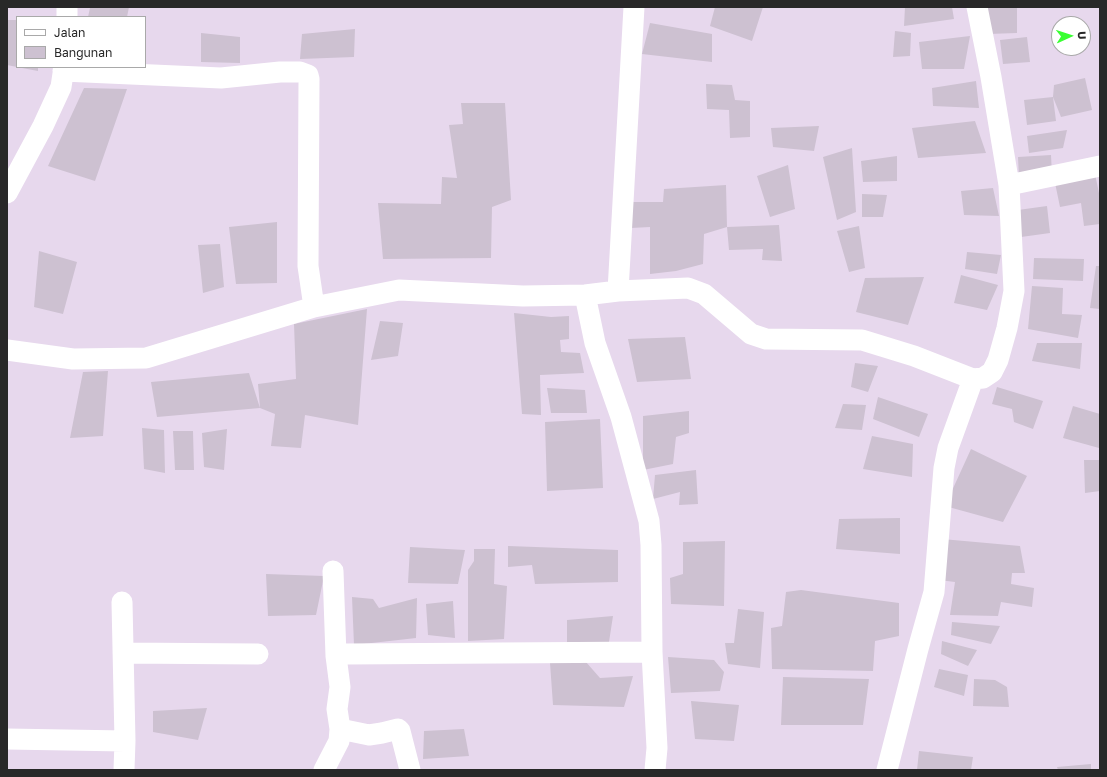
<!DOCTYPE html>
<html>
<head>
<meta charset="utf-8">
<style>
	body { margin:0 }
	#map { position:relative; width:1107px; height:777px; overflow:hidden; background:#e7d8ed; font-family:"Golos Text",sans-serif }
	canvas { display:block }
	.frame { position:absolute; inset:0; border:8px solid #282828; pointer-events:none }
	.legend { position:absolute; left:16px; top:16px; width:130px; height:52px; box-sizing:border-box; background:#fff; border:1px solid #a9a9a9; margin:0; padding:5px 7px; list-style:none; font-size:12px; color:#282828 }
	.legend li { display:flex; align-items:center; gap:8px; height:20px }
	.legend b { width:20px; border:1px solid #a9a9a9 }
	.north { position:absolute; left:1051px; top:16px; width:40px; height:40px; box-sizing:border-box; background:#fff; border:1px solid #a9a9a9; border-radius:50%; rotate:87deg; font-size:11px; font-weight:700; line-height:16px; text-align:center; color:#282828 }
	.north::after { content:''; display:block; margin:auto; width:14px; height:18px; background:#39ff32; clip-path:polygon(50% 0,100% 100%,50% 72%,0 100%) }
</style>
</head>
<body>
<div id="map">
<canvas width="1107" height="777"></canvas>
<div class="frame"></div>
<ul class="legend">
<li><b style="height:5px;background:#fff"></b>Jalan</li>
<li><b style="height:11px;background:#cdc1d1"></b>Bangunan</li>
</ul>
<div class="north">U</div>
</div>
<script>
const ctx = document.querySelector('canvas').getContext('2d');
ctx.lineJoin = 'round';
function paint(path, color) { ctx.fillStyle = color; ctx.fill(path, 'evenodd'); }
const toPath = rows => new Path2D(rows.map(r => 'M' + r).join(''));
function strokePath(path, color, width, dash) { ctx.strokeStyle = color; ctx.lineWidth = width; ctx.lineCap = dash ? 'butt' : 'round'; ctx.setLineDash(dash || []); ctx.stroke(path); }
const building = toPath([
	[129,7,127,17,88,17,90,8],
	[715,7,763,7,752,41,710,26],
	[905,7,952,7,954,19,904,26],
	[988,7,1017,7,1017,33,988,34],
	[7,20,17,20,17,67,7,65],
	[650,23,712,34,712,62,642,54],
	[355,29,354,57,300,59,302,34],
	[895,31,911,33,910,56,893,57],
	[201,33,240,37,240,63,201,62],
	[970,36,964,69,922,69,919,42],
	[1027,37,1030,62,1003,64,1000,40],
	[23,67,38,67,38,71,22,68],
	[1085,78,1092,110,1061,117,1053,97,1056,121,1027,125,1024,100,1053,97,1054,85],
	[976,81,979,108,933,106,932,88],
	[706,84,732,85,735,100,750,101,750,137,730,138,729,110,707,109],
	[84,88,127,89,95,181,48,166],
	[461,103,505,103,511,200,492,207,491,258,383,259,378,203,441,204,442,177,457,178,449,125,463,124],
	[975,121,986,153,918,158,912,128],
	[819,126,814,151,773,147,771,128],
	[1067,130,1063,148,1029,153,1027,136],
	[852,148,856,212,837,220,823,157],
	[1051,155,1052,175,1019,177,1018,157],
	[897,156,897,181,863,182,861,161],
	[788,165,795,209,770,217,757,176],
	[1094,169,1100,198,1100,224,1084,226,1081,203,1060,207,1054,178],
	[726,185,727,227,704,234,703,264,676,271,650,274,650,227,631,228,631,202,663,202,664,189],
	[993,188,999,216,964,215,961,191],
	[862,194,887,195,883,217,862,217],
	[1047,206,1050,233,1021,237,1018,210],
	[277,222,277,283,236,284,229,227],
	[779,225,782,261,762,260,763,249,729,250,727,227],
	[859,226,865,268,849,272,837,231],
	[220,244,224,287,203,293,198,245],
	[39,251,77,262,63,314,34,307],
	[967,252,1001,255,997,274,965,269],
	[1034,258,1084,259,1083,281,1033,279],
	[1096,266,1100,266,1100,309,1090,308],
	[961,275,998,285,987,310,954,303],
	[924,277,908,325,856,312,865,278],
	[1032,286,1063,288,1062,314,1082,315,1078,338,1028,329],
	[367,309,358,425,305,415,301,448,271,446,275,414,260,408,258,384,296,379,294,324],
	[514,313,551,317,569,316,569,339,560,340,561,352,580,353,584,373,540,375,541,415,522,414],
	[380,321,403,323,398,356,371,360],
	[685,337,691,379,637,382,628,339],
	[1037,343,1082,343,1080,369,1032,361],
	[855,363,878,366,868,392,851,387],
	[108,371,103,436,70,438,83,372],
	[249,373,260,408,157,417,151,382],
	[997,387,1043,401,1033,429,1014,422,1012,409,992,404],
	[547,388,585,390,587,413,551,413],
	[878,397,928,414,919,437,873,419],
	[843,404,866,405,862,430,835,428],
	[1073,406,1100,414,1099,448,1063,438],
	[689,411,689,433,676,437,673,464,643,470,643,416],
	[600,419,603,488,547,491,545,422],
	[142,428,164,430,165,473,144,469],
	[227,429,224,470,204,467,202,433],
	[173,431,193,431,194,470,175,470],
	[872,436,913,444,912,477,863,469],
	[971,449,1027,476,1003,522,945,506],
	[1084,460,1100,460,1100,491,1085,493],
	[696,470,698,504,679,505,680,492,653,499,655,475],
	[900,518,900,554,836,549,839,519],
	[942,539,1020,546,1025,573,1012,573,1011,584,1034,588,1032,607,1001,602,998,616,950,615,955,582,939,580],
	[725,541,724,606,671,604,670,578,683,574,683,542],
	[508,546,618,550,618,582,535,584,532,565,508,567],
	[410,547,465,550,458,584,408,583],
	[474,549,495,549,494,584,507,586,504,639,468,641,468,570,474,561],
	[266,574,324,576,316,615,268,616],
	[801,590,899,603,899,636,875,641,873,671,772,669,771,628,782,626,786,592],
	[352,597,373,599,379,608,417,598,416,638,354,645],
	[453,601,455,638,428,635,426,604],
	[738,609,764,612,760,668,728,664,725,643,734,643],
	[613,616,609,642,567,642,567,620],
	[952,622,1000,626,991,644,951,635],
	[942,641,977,650,968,666,941,654],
	[668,657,714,660,724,672,720,691,671,693],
	[586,662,600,678,633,676,624,707,553,705,550,663],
	[939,669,968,675,964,696,934,687],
	[783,677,869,679,863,725,781,725],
	[974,679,995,680,1007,687,1009,707,973,706],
	[691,701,739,705,734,741,695,739],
	[207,708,198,740,153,732,153,711],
	[464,729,469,756,423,759,424,731],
	[919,751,973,757,971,770,917,770],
	[1091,764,1091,770,1058,770,1057,767]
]);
const minor = toPath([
	[67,7,67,17],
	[63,71,221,78,280,72,300,72,308,75,309,79,308,266,314,307],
	[1009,185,1100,166],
	[7,193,43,126,61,87,64,67],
	[618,291,634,7],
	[585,295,595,343,621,417,649,521,651,545,652,652,657,748,655,770],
	[7,350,73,359,146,358,314,307,399,290,523,296,585,295,618,291,688,288,704,294,751,334,766,339,862,340,914,356,973,379,983,378,992,372,998,360,1007,328,1014,291,1009,185,991,77,977,7],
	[333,571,336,656],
	[122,602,125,741,124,770],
	[123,653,258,654],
	[340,729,369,735,382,733,398,729,400,731,410,770],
	[7,739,125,741],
	[324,770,339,741,340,729,337,709,340,687,336,656,346,654,652,652],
	[887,770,918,649,934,592,944,468,948,448,973,379]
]);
paint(building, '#cdc1d1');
strokePath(minor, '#fff', 21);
</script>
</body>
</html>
